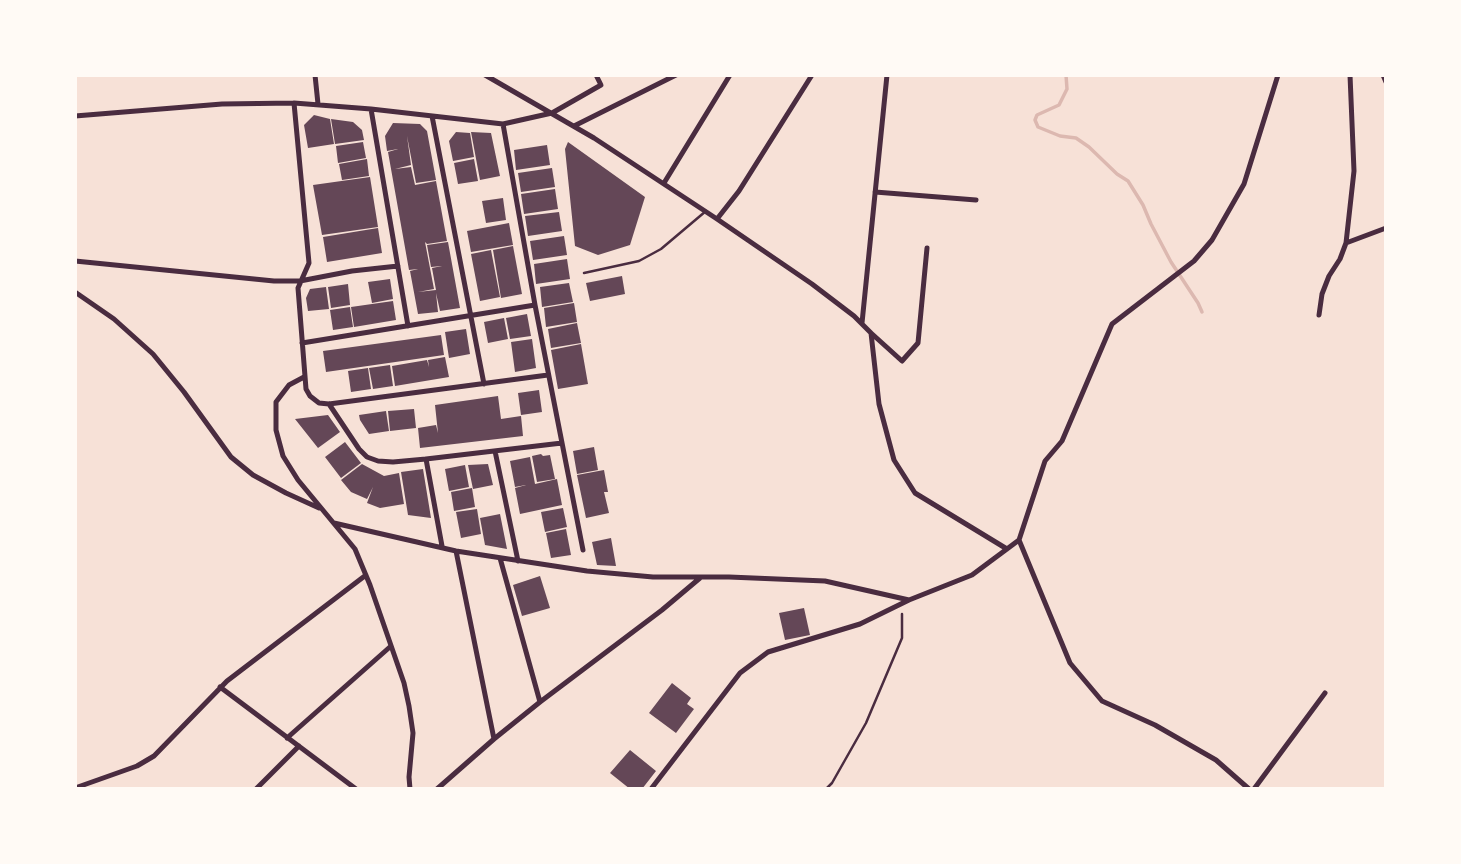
<!DOCTYPE html>
<html>
<head>
<meta charset="utf-8">
<style>
	body { margin:0 }
	#map { position:relative; width:1461px; height:864px; overflow:hidden; background:#f7e1d7; font-family:"DM Sans",sans-serif }
	canvas { display:block }
	.frame { position:absolute; inset:0; border:77px solid #fffaf5; pointer-events:none }
</style>
</head>
<body>
<div id="map">
<canvas width="1461" height="864"></canvas>
<div class="frame"></div>
</div>
<script>
const ctx = document.querySelector('canvas').getContext('2d');
ctx.lineJoin = 'round';
const toPath = rows => new Path2D(rows.map(r => 'M' + r).join(''));
function strokePath(path, color, width, dash) { ctx.strokeStyle = color; ctx.lineWidth = width; ctx.lineCap = dash ? 'butt' : 'round'; ctx.setLineDash(dash || []); ctx.stroke(path); }
function paint(path, color) { ctx.fillStyle = color; ctx.fill(path, 'evenodd'); }
const stream = toPath([
	[1066,75,1067,89,1059,105,1037,115,1035,120,1038,127,1060,136,1076,138,1089,147,1117,174,1128,181,1143,205,1151,224,1171,262,1198,303,1202,312]
]);
const building = toPath([
	[314,115,330,119,334,144,308,148,304,125],
	[331,119,353,122,362,130,364,140,335,144],
	[393,123,420,124,427,131,436,180,416,183,407,136,411,165,395,169,411,167,415,185,436,181,447,241,427,244,425,242,434,289,418,292,436,290,432,268,442,266,431,267,427,245,448,242,460,308,440,311,436,293,438,312,418,314,410,271,418,269,409,270,388,152,398,149,387,151,385,136],
	[456,132,470,133,474,157,453,161,449,141],
	[471,132,491,133,500,176,480,180],
	[363,142,366,158,338,163,336,146],
	[568,142,645,197,630,245,598,255,575,246,565,149],
	[547,145,550,165,516,170,514,150],
	[367,159,369,176,342,180,339,164],
	[474,159,478,181,458,184,454,163],
	[552,168,555,187,521,192,518,173],
	[370,177,378,227,322,235,313,185],
	[555,189,558,209,524,214,521,194],
	[503,198,506,220,486,223,482,201],
	[559,212,562,231,528,236,525,216],
	[509,223,513,245,471,252,467,231],
	[378,228,382,253,327,262,323,237],
	[564,236,567,255,533,260,530,241],
	[513,246,522,294,501,298,493,250],
	[491,250,500,297,480,301,471,254],
	[567,259,570,279,536,284,534,264],
	[622,276,625,294,590,301,586,283],
	[390,279,393,299,372,303,368,282],
	[569,283,573,302,542,307,540,287],
	[348,284,350,305,331,308,328,287],
	[326,287,329,309,308,311,306,298,310,289],
	[393,301,396,320,354,327,351,307],
	[574,303,577,322,546,327,544,308],
	[350,307,353,327,333,330,330,310],
	[527,314,531,336,510,339,506,318],
	[504,318,508,339,488,343,484,322],
	[577,323,581,343,551,348,548,329],
	[466,329,470,354,449,358,445,332],
	[441,335,444,355,326,372,323,351],
	[532,339,536,368,515,372,511,342],
	[581,344,588,384,558,389,551,350],
	[445,357,449,377,395,386,392,366,427,360,429,367,428,360],
	[390,365,393,386,373,389,369,368],
	[368,368,371,389,351,392,348,371],
	[539,390,542,412,521,415,518,393],
	[498,396,501,419,521,416,523,436,420,448,418,428,436,425,438,433,435,405],
	[414,409,416,428,390,431,388,411],
	[386,411,389,431,369,434,360,420,359,415],
	[328,415,340,432,318,448,295,419],
	[345,442,361,463,341,478,325,457],
	[594,447,598,470,577,474,573,451],
	[541,454,543,456,550,455,555,479,537,482,532,456],
	[530,457,535,484,557,479,562,505,520,514,515,488,526,485,515,487,510,461],
	[362,464,384,476,399,473,404,504,380,508,367,503,373,487,367,499,351,492,341,480],
	[488,464,493,485,473,489,468,465],
	[465,465,469,487,449,491,445,469],
	[423,469,431,518,408,515,401,472],
	[604,470,608,492,604,492,609,513,586,518,577,475],
	[472,488,475,507,454,511,451,492],
	[563,508,567,527,545,532,541,512],
	[477,509,481,534,461,538,456,512],
	[500,514,507,549,485,545,480,518],
	[566,529,571,555,551,558,546,533],
	[611,538,616,566,597,565,592,542],
	[540,576,550,608,522,616,513,585],
	[804,608,810,635,785,640,779,613],
	[672,683,691,698,687,704,694,709,676,733,649,713],
	[630,750,656,771,642,789,630,789,610,773]
]);
const path = toPath([
	[826,789,832,783,866,723,902,638,902,614]
]);
const service = toPath([
	[584,273,639,261,661,249,706,211]
]);
const minor = toPath([
	[315,75,318,104],
	[485,75,594,138,717,219,739,191,812,75],
	[1383,75,1386,82],
	[294,103,309,263,298,288,306,389,310,396,319,403,329,404,548,375],
	[371,109,408,326],
	[75,116,222,104,294,103,371,109,503,124,552,113,601,85,596,75],
	[432,116,484,384],
	[503,124,535,305,583,550],
	[574,126,676,75],
	[664,183,730,75],
	[875,192,976,200],
	[717,219,812,284,854,316,871,333,879,404,894,460,915,493,1007,549],
	[1346,243,1386,228],
	[75,261,274,281,300,281,352,271,398,266],
	[75,292,114,319,153,354,184,392,231,457,253,475,286,493,319,508],
	[1319,315,1322,294,1329,276,1340,259,1346,243,1354,171,1350,75],
	[862,323,887,75],
	[871,333,902,361,918,343,927,248],
	[302,343,535,305],
	[304,377,289,385,276,402,276,430,283,456,298,480,355,549,370,585,404,683,409,706,413,733,409,777,410,789],
	[329,404,359,449,367,457,378,461,393,462,426,459,562,443],
	[495,451,518,561],
	[426,459,442,546],
	[334,523,456,551,587,571,653,577,729,577,825,581,909,600],
	[1019,540,1070,663,1102,701,1155,725,1216,760,1249,789],
	[456,551,494,739],
	[500,558,540,702],
	[220,687,356,789],
	[287,738,391,646],
	[75,788,137,766,154,756,227,681,366,575],
	[256,789,299,746],
	[437,789,494,739,540,702,662,610,700,578],
	[651,789,740,673,768,652,860,624,909,600,972,575,1019,540,1045,461,1062,441,1112,324,1194,261,1212,240,1244,184,1278,75],
	[1254,789,1325,693]
]);
strokePath(stream, '#dcb8b0', 3.5);
paint(building, '#644757');
strokePath(path, '#4a2c40', 2.5);
strokePath(service, '#4a2c40', 2.5);
strokePath(minor, '#4a2c40', 5);
</script>
</body>
</html>
